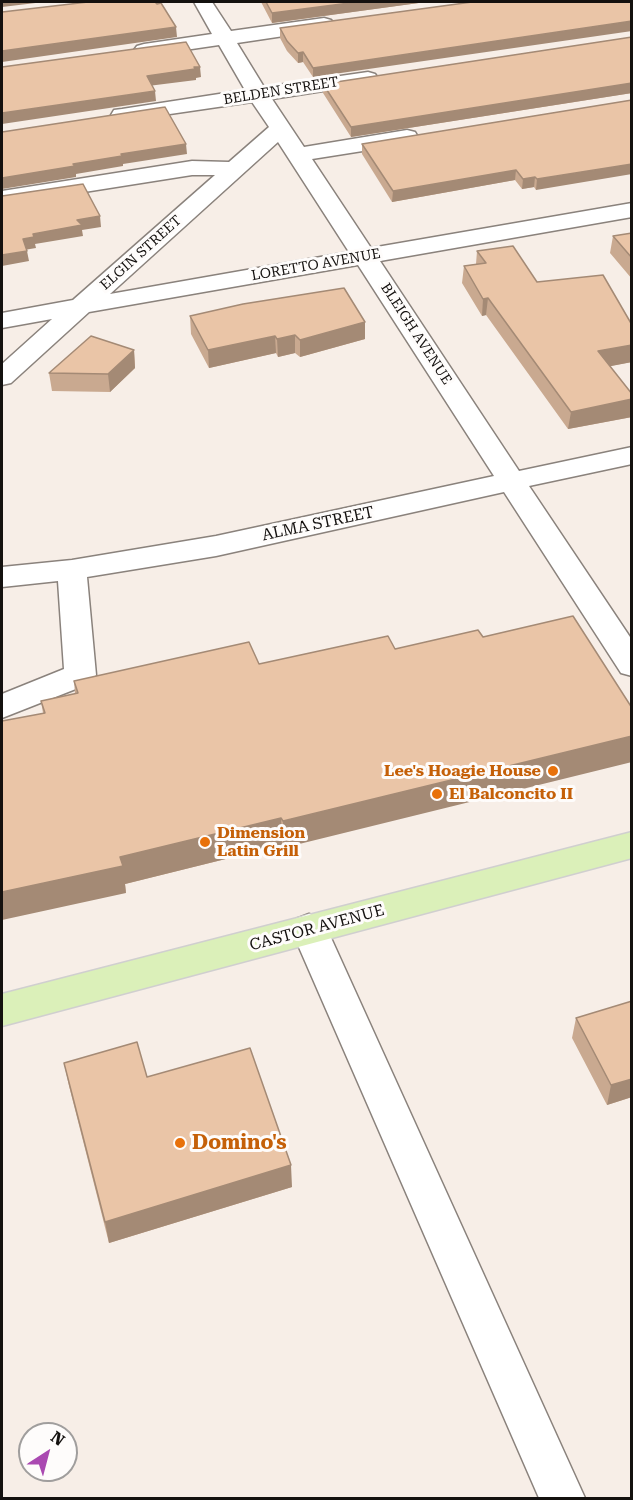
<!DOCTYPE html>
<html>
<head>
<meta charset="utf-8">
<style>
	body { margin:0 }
	#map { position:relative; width:633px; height:1500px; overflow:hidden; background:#f7eee7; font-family:"Roboto Serif",serif }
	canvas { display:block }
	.frame { position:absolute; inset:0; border:3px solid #14110f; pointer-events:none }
	.north { position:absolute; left:18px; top:1422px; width:60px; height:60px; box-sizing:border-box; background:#fefcfb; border:2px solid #a09e9d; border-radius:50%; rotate:36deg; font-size:16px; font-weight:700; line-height:24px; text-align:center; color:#14110f }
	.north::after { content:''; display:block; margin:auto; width:21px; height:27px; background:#aa49b1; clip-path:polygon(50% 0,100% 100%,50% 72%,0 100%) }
</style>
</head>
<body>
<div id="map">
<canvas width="633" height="1500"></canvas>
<div class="frame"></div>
<div class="north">N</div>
</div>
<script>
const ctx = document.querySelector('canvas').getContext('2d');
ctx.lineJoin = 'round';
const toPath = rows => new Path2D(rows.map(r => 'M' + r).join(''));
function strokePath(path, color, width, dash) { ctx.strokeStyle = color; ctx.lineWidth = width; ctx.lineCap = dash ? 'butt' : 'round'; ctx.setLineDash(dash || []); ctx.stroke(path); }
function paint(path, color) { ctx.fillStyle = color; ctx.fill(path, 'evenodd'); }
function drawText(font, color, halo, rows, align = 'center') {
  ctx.font = font + ' "Roboto Serif",serif'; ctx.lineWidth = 6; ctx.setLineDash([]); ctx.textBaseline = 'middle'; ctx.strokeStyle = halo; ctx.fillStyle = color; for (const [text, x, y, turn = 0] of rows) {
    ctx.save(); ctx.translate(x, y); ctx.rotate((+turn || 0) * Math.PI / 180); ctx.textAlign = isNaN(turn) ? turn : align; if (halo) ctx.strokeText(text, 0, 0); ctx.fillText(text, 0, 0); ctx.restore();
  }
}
const minor = toPath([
	[194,2,212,2,231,31,324,18,331,20,334,24,331,28,324,30,237,43,264,87,368,72,375,74,378,78,375,82,368,84,272,99,304,147,407,130,415,132,418,137,415,142,407,144,312,159,371,248,632,203,632,217,380,261,519,471,632,447,632,464,529,486,632,640,632,676,621,673,504,492,216,556,87,577,96,675,91,683,2,718,2,694,64,669,58,581,2,587,2,567,72,560,216,536,494,476,358,265,89,312,11,383,2,385,2,364,52,319,2,328,2,313,73,300,215,175,192,175,2,205,2,191,192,161,229,162,269,127,252,102,122,121,114,120,111,115,114,110,122,109,245,90,219,45,144,56,137,54,134,50,137,46,144,44,212,34,194,2],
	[278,142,349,252,110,294,278,142],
	[309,914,322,919,327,929,585,1498,539,1498,291,929,296,919,309,914]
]);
const major = toPath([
	[632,832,632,858,2,1026,2,994,632,832]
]);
const wall = toPath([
	[261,2,426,2,272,23],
	[472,2,313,77,303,62,298,63,287,51,280,38,280,28],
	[632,37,632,93,351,137,323,93,323,84],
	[632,100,536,190,534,187,522,189,515,180,392,202,362,154,362,144],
	[632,233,632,279,610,253,613,236],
	[477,251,537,282,632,325,632,362,610,366,632,394,632,417,568,429,486,315,482,316,462,283,464,266,476,264],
	[190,316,365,339,300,357,295,353,278,357,276,353,209,368,191,334],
	[134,350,135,368,110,392,52,391,49,373],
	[388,636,283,848,282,845,125,884,126,893,43,713,41,701,75,694,74,681,259,664],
	[632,1001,632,1097,607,1105,572,1038,576,1018],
	[64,1063,147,1077,292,1187,109,1243,69,1086]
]);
const shadedWall = toPath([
	[2,2,44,2,2,7],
	[357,2,426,2,272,23,272,13],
	[632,21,632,31,313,77,313,68],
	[176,27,177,37,2,62,2,64,2,51],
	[303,52,303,62,298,63,298,53],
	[194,67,200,67,201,77,196,78,196,80,148,86,147,76],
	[632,83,632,93,351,137,351,127],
	[155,91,156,101,2,124,2,125,2,113],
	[186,144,187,154,123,164,123,166,76,174,76,177,2,189,2,178,121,154],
	[632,164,632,174,536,190,537,179],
	[516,170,515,180,392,202,393,191],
	[535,177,534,187,522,189,523,179],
	[100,216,101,227,82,230,83,236,35,244,36,248,24,250,23,239,33,234,77,220],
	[27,251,29,261,2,266,2,255],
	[488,298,486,315,482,316,483,299],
	[365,322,365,339,300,357,300,340],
	[295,335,295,353,278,357,277,339],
	[275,336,276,353,209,368,208,350],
	[632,345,632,362,596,369,598,351],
	[134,350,135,368,110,392,108,374],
	[632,399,632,417,568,429,571,412],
	[632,736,632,762,283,848,283,821],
	[281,818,282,845,125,884,126,893,2,920,2,892,120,857],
	[632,1079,632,1097,607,1105,611,1085],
	[291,1165,292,1187,109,1243,105,1222]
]);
const building = toPath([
	[88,2,155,2,157,4,161,3,176,27,2,51,2,12,88,2],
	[266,2,357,2,272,13,266,2],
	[472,2,632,2,632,21,313,68,303,52,298,53,287,41,280,28,472,2],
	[632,37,632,83,351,127,323,84,632,37],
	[186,42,200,67,194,67,195,69,147,76,155,91,2,113,2,67,186,42],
	[632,100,632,164,537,179,535,177,523,179,516,170,393,191,362,144,632,100],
	[165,107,186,144,121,154,122,156,73,164,75,166,2,178,2,132,165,107],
	[83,184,100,216,77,220,82,225,33,234,34,237,23,239,27,251,2,255,2,196,83,184],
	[632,233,632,258,613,236,632,233],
	[513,246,537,282,603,275,632,325,632,345,598,351,632,394,632,399,571,412,488,298,483,299,464,266,486,263,477,251,513,246],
	[344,288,365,322,300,340,295,335,277,339,275,336,208,350,190,316,243,304,344,288],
	[91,336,134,350,108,374,49,373,91,336],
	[573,616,632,708,632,736,283,821,281,818,120,857,123,866,2,892,2,721,45,713,41,701,78,693,74,681,249,642,259,664,388,636,395,649,478,630,483,637,573,616],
	[632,1001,632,1079,611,1085,576,1018,632,1001],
	[137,1042,147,1077,250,1048,291,1165,105,1222,64,1063,137,1042]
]);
const markers = [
	[553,771,6,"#e8710a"],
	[437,794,6,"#e8710a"],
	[205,842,6,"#e8710a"],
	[180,1143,6,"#e8710a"]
];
const farStreetnames = [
	["BELDEN STREET",281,91,-9],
	["ELGIN STREET",141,253,-42],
	["LORETTO AVENUE",316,265,-10],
	["BLEIGH AVENUE",416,334,57]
];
const streetNames = [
	["ALMA STREET",318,524,-12],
	["CASTOR AVENUE",317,928,-15]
];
const foodNames = [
	["Lee's Hoagie House",541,771,"right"],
	["El Balconcito II",449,794],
	["Dimension",217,833],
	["Latin Grill",217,851]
];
const nearFoodnames = [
	["Domino's",192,1143]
];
strokePath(minor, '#8a827c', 3);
strokePath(major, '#d0cfcf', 3);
paint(minor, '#fff');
paint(major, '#dbf0b9');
paint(wall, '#c9a990');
paint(shadedWall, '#a48a75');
paint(building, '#eac5a7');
strokePath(building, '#a48a75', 1.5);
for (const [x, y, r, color] of markers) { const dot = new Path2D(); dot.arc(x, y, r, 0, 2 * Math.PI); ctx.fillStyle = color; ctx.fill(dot); strokePath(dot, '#fefcfb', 2); }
drawText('14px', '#14110f', '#fefcfb', farStreetnames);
drawText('16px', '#14110f', '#fefcfb', streetNames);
drawText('bold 16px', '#c56008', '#fefcfb', foodNames, 'left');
drawText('bold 20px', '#c56008', '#fefcfb', nearFoodnames, 'left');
</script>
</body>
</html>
